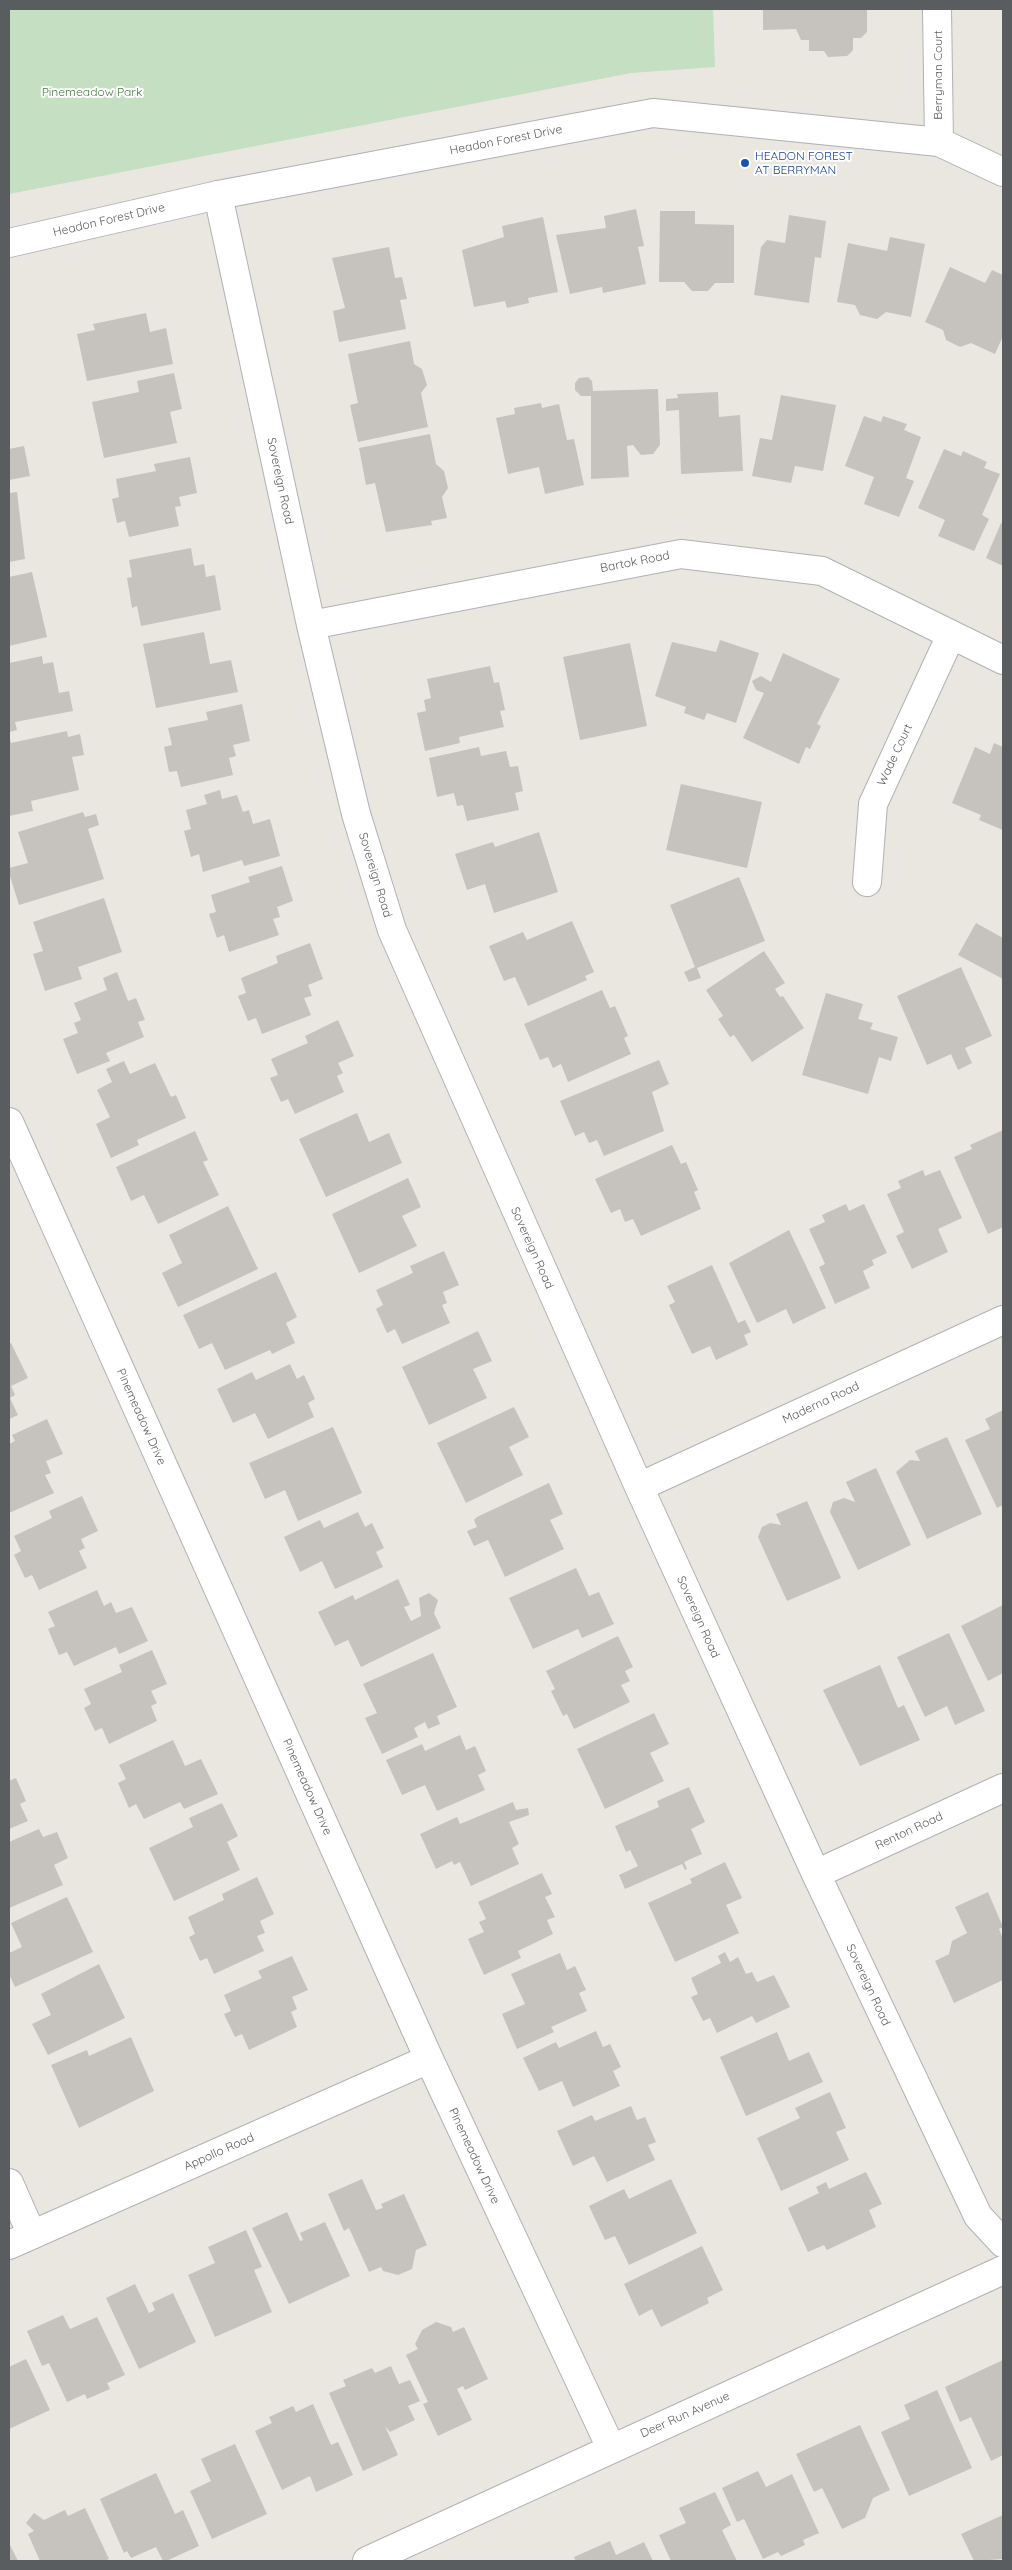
<!DOCTYPE html>
<html>
<head>
<meta charset="utf-8">
<style>
	body { margin:0 }
	#map { position:relative; width:1012px; height:2570px; overflow:hidden; background:#eae7e1; font-family:Quicksand,sans-serif }
	canvas { display:block }
	.frame { position:absolute; inset:0; border:10px solid #5a5d60; pointer-events:none }
</style>
</head>
<body>
<div id="map">
<canvas width="1012" height="2570"></canvas>
<div class="frame"></div>
</div>
<script>
const ctx = document.querySelector('canvas').getContext('2d');
ctx.lineJoin = 'round';
function paint(path, color) { ctx.fillStyle = color; ctx.fill(path, 'evenodd'); }
const toPath = rows => new Path2D(rows.map(r => 'M' + r).join(''));
function strokePath(path, color, width, dash) { ctx.strokeStyle = color; ctx.lineWidth = width; ctx.lineCap = dash ? 'butt' : 'round'; ctx.setLineDash(dash || []); ctx.stroke(path); }
function drawText(font, color, halo, rows, align = 'center') {
  ctx.font = font + ' Quicksand,sans-serif'; ctx.lineWidth = 4; ctx.setLineDash([]); ctx.textBaseline = 'middle'; ctx.strokeStyle = halo; ctx.fillStyle = color; for (const [text, x, y, turn = 0] of rows) {
    ctx.save(); ctx.translate(x, y); ctx.rotate((+turn || 0) * Math.PI / 180); ctx.textAlign = isNaN(turn) ? turn : align; if (halo) ctx.strokeText(text, 0, 0); ctx.fillText(text, 0, 0); ctx.restore();
  }
}
const green = toPath([
	[9,9,713,9,715,67,631,73,9,194]
]);
const building = toPath([
	[763,9,867,9,867,32,861,38,853,38,853,50,847,56,828,57,824,51,809,51,809,40,801,40,796,29,763,30],
	[636,209,644,246,638,247,646,284,603,293,602,287,570,294,556,235,606,228,604,216],
	[660,211,695,211,695,224,734,225,734,283,715,283,708,291,692,291,684,282,659,282],
	[789,215,826,221,821,258,815,257,809,303,754,295,761,247,767,240,785,243],
	[543,217,558,292,528,298,529,303,507,308,505,301,474,307,462,250,504,237,502,226],
	[890,237,925,244,911,317,886,312,877,319,860,315,855,305,837,302,848,243,887,251],
	[389,247,395,278,402,277,407,299,400,300,406,329,339,342,333,311,345,308,332,258],
	[950,267,985,283,992,270,1003,275,1003,336,995,354,971,343,960,347,946,340,943,330,925,322],
	[146,313,150,332,166,328,173,364,87,381,77,334,95,330,93,324],
	[410,341,414,364,422,369,427,385,421,393,428,427,358,442,350,405,358,403,348,354],
	[174,373,182,409,170,412,177,443,104,458,92,402,139,392,137,381],
	[588,377,592,381,593,391,658,389,660,445,653,454,641,455,633,445,627,446,629,477,591,479,591,396,581,396,575,390,575,383,579,378],
	[718,392,719,417,740,415,743,471,681,474,679,410,666,411,666,399,678,398,677,394],
	[781,395,836,405,823,471,795,466,791,483,752,476,760,438,772,440],
	[541,403,542,408,559,404,567,440,574,439,584,485,545,494,539,467,508,474,496,418,515,414,514,408],
	[864,416,881,422,883,416,907,424,904,430,921,437,906,478,914,481,899,517,864,504,874,477,845,466],
	[430,434,436,464,444,471,448,488,442,497,447,518,431,521,432,525,386,532,375,483,366,485,359,448],
	[24,446,30,476,9,480,9,449],
	[944,449,961,456,963,451,987,462,984,468,1000,474,982,515,989,519,974,551,938,536,945,520,918,508],
	[190,457,197,493,179,497,181,506,175,507,179,526,129,537,125,521,117,523,112,499,119,497,116,479,156,471,154,464],
	[17,492,25,559,9,562,9,493],
	[1001,523,1003,524,1003,566,986,558],
	[191,548,194,566,204,564,206,577,215,575,221,610,141,626,137,606,132,608,127,578,132,577,129,560],
	[32,572,47,637,9,646,9,577],
	[204,632,210,664,231,660,238,692,156,708,143,644],
	[720,640,759,653,736,723,707,713,704,720,684,713,686,707,655,696,672,642,716,652],
	[630,643,647,726,580,740,563,657],
	[783,653,840,679,817,724,821,726,810,749,806,747,799,764,743,738,764,693,756,690,752,681,761,676,771,682],
	[42,656,43,664,53,662,59,693,69,691,73,711,15,722,17,730,9,732,9,663],
	[490,666,494,683,499,682,505,710,500,711,504,727,459,737,460,743,425,751,417,713,426,711,424,700,431,698,427,679],
	[242,704,250,741,233,745,236,756,229,758,233,775,181,787,177,771,169,772,164,747,172,745,168,728,208,720,206,712],
	[67,731,68,737,80,734,84,755,72,757,79,790,31,801,33,811,9,816,9,735,11,743],
	[994,743,1003,747,1003,830,979,820,981,815,952,803,975,747,990,754],
	[479,747,481,756,506,751,510,767,518,766,523,791,515,793,519,810,467,821,463,805,457,806,454,793,437,797,429,758],
	[681,784,762,802,747,868,666,850],
	[220,790,222,799,237,795,243,812,249,810,253,824,270,819,280,856,244,866,242,860,203,872,199,854,191,857,184,831,191,829,186,810,207,804,204,795],
	[83,812,85,817,96,814,99,825,88,829,104,879,19,905,9,873,9,868,28,863,18,832],
	[539,832,558,892,494,913,485,884,467,890,455,854,493,842,495,847],
	[282,866,293,901,277,907,280,917,273,919,279,935,229,952,224,935,217,938,209,914,216,912,211,895,250,882,248,877],
	[739,877,765,941,697,968,701,978,689,982,684,972,695,967,670,905],
	[104,898,122,952,78,967,82,979,45,991,33,954,43,951,33,922],
	[572,921,594,972,585,976,587,980,528,1006,515,977,504,981,489,946,523,932,527,940],
	[976,923,1003,938,1003,979,958,955],
	[310,943,323,979,308,985,312,996,304,998,311,1015,262,1034,256,1018,248,1021,238,996,246,993,241,978,278,963,276,956],
	[764,951,785,983,775,989,780,997,783,996,804,1028,752,1062,734,1035,730,1037,718,1019,723,1016,706,990],
	[961,967,992,1036,965,1048,972,1063,958,1070,951,1054,927,1065,897,996],
	[117,972,128,1001,136,998,145,1020,138,1022,144,1037,106,1053,110,1061,77,1074,63,1039,78,1033,74,1023,81,1020,74,1003,107,990,103,978],
	[602,990,610,1008,615,1006,628,1036,624,1038,631,1054,568,1082,561,1064,553,1068,548,1057,540,1060,524,1024],
	[826,993,863,1004,858,1019,873,1023,870,1029,898,1037,891,1061,879,1057,868,1094,802,1075],
	[338,1020,354,1056,338,1063,343,1073,337,1076,344,1092,295,1114,288,1099,281,1102,270,1078,278,1075,271,1059,308,1043,305,1036],
	[659,1060,669,1084,652,1092,664,1131,604,1156,597,1140,589,1143,584,1132,575,1136,560,1101],
	[124,1061,130,1074,155,1063,171,1097,176,1095,186,1118,137,1140,139,1145,111,1158,96,1124,110,1117,97,1090,112,1082,106,1069],
	[357,1113,369,1142,389,1133,402,1163,326,1197,299,1139],
	[1003,1130,1003,1227,988,1234,954,1157,972,1149,970,1145],
	[195,1131,208,1160,203,1162,219,1195,158,1224,144,1195,131,1201,116,1167],
	[672,1145,681,1164,686,1162,698,1190,694,1192,701,1209,641,1236,633,1219,625,1222,620,1209,611,1213,595,1179],
	[923,1170,925,1176,940,1170,962,1218,938,1229,948,1252,912,1269,896,1236,904,1232,887,1194,901,1188,898,1181],
	[408,1178,421,1207,402,1216,417,1246,359,1273,332,1214],
	[846,1204,849,1211,864,1204,887,1253,872,1260,874,1265,863,1271,870,1288,835,1304,819,1267,825,1264,809,1229,825,1222,822,1215],
	[228,1206,258,1269,178,1307,162,1273,182,1263,169,1235],
	[789,1230,826,1308,793,1324,786,1309,757,1323,729,1263],
	[444,1251,459,1285,443,1292,447,1303,442,1305,450,1323,402,1344,395,1329,387,1333,376,1309,383,1305,376,1290,413,1273,410,1266],
	[712,1265,738,1323,745,1320,751,1332,744,1335,748,1345,716,1360,710,1346,692,1354,669,1305,675,1302,667,1286],
	[276,1272,297,1317,286,1323,295,1343,272,1354,270,1350,225,1370,212,1343,199,1349,183,1315],
	[478,1331,492,1361,473,1369,487,1398,429,1425,402,1367],
	[11,1343,28,1378,11,1386,15,1395,10,1398,18,1415,9,1419,9,1344],
	[290,1364,297,1379,304,1375,315,1399,308,1403,314,1417,268,1439,255,1413,233,1423,217,1389,252,1372,256,1380],
	[514,1407,529,1437,509,1447,523,1475,466,1503,437,1443],
	[1003,1410,1003,1505,997,1508,965,1440,990,1429,985,1419],
	[47,1419,63,1454,46,1461,51,1473,45,1475,54,1493,9,1513,9,1444,15,1441,12,1435],
	[333,1427,362,1493,298,1521,285,1490,265,1499,249,1463],
	[947,1437,982,1514,927,1539,896,1472,910,1460,920,1461,915,1451],
	[876,1468,911,1545,858,1570,830,1512,833,1502,844,1498,855,1502,846,1482],
	[549,1483,563,1514,550,1520,564,1549,505,1577,488,1540,474,1546,467,1531,477,1527,474,1520,477,1517],
	[82,1496,98,1531,81,1539,85,1548,79,1551,87,1568,39,1590,32,1575,25,1578,14,1555,21,1551,14,1536,52,1518,49,1511],
	[807,1501,841,1578,787,1601,758,1537,762,1527,770,1523,781,1525,776,1514],
	[358,1512,365,1527,372,1523,384,1548,376,1552,383,1567,335,1589,322,1561,300,1572,284,1537,320,1520,324,1528],
	[576,1568,589,1596,599,1592,614,1624,582,1638,578,1629,533,1649,509,1598],
	[398,1579,410,1605,404,1607,411,1621,421,1616,419,1598,429,1593,438,1600,434,1613,441,1628,361,1667,348,1640,335,1646,318,1612,353,1595,355,1600],
	[97,1590,104,1606,111,1602,116,1613,132,1607,148,1641,119,1654,116,1647,74,1666,67,1652,59,1655,48,1629,55,1626,48,1612],
	[1003,1605,1003,1673,988,1681,961,1626],
	[949,1633,985,1711,955,1725,947,1706,925,1717,897,1657],
	[618,1636,633,1667,625,1671,630,1681,621,1685,630,1702,574,1729,567,1714,563,1716,551,1691,555,1689,546,1671],
	[152,1650,167,1684,151,1691,157,1703,151,1706,157,1721,109,1744,102,1728,95,1731,84,1708,91,1704,84,1689,122,1672,119,1665],
	[433,1653,457,1707,437,1716,440,1724,428,1729,425,1722,414,1728,418,1737,382,1754,365,1718,377,1713,363,1684],
	[880,1665,898,1708,904,1705,920,1740,860,1766,823,1690],
	[654,1713,669,1744,650,1753,664,1781,605,1809,577,1749],
	[460,1735,466,1750,475,1746,486,1771,478,1775,485,1790,437,1811,425,1785,402,1795,386,1760,422,1744,425,1751],
	[173,1740,185,1766,201,1759,218,1794,184,1809,180,1802,144,1819,136,1804,129,1808,118,1783,126,1779,119,1765],
	[16,1778,26,1801,20,1804,28,1821,9,1829,9,1781],
	[689,1787,705,1822,691,1829,702,1854,684,1862,687,1869,685,1870,682,1864,625,1889,619,1875,638,1866,630,1850,626,1852,615,1826,659,1807,657,1801],
	[513,1802,516,1810,528,1808,529,1815,509,1822,519,1844,512,1848,519,1864,471,1886,460,1862,454,1865,452,1861,436,1869,420,1834,457,1817,460,1824],
	[222,1803,238,1836,227,1842,240,1870,174,1901,149,1848,193,1827,189,1818],
	[39,1829,43,1837,57,1832,68,1858,54,1865,63,1885,9,1908,9,1842],
	[725,1862,742,1898,726,1905,739,1933,675,1962,648,1903,692,1883,690,1879],
	[542,1873,552,1894,545,1897,555,1917,547,1920,553,1934,518,1951,521,1958,484,1975,468,1939,484,1932,479,1922,486,1919,478,1902],
	[257,1877,274,1914,260,1921,265,1933,257,1936,264,1951,214,1974,207,1958,200,1961,189,1937,195,1934,188,1917,224,1900,222,1894],
	[988,1892,1003,1927,999,1929,1003,1939,1003,1980,954,2003,935,1961,949,1954,952,1941,967,1933,955,1907],
	[67,1897,93,1952,15,1987,9,1974,9,1953,22,1947,11,1923],
	[725,1952,730,1962,738,1957,746,1974,752,1972,757,1982,774,1975,790,2007,756,2023,752,2016,717,2033,710,2018,703,2021,691,1997,698,1994,691,1978,721,1963,718,1956],
	[560,1953,567,1970,575,1966,586,1990,579,1993,587,2011,551,2027,554,2032,517,2049,502,2014,525,2004,511,1974],
	[292,1956,308,1990,292,1997,297,2009,291,2012,297,2027,249,2050,242,2034,235,2037,224,2014,231,2011,224,1995,262,1978,258,1971],
	[99,1964,125,2018,48,2055,32,2024,51,2015,41,1994],
	[596,2031,603,2047,610,2044,621,2067,613,2071,620,2086,573,2107,562,2081,539,2091,523,2058,556,2042,559,2048],
	[777,2032,789,2061,809,2052,823,2082,746,2116,720,2057],
	[131,2037,154,2091,79,2128,51,2065,87,2050,89,2056],
	[830,2092,846,2128,836,2132,849,2160,781,2191,757,2138,800,2118,795,2108],
	[631,2106,637,2120,645,2117,656,2142,648,2145,655,2160,607,2182,594,2156,573,2166,557,2131,592,2115,595,2121],
	[866,2172,882,2204,869,2210,876,2227,827,2250,824,2245,808,2252,788,2208,819,2193,816,2187,826,2182,829,2189],
	[362,2179,376,2210,383,2208,381,2204,404,2194,427,2245,416,2250,412,2269,398,2275,383,2271,381,2267,369,2272,349,2228,344,2231,328,2194],
	[671,2179,697,2233,629,2265,615,2236,605,2240,589,2206,624,2189,629,2199],
	[287,2212,300,2241,303,2240,300,2233,325,2222,350,2276,289,2304,252,2228],
	[246,2230,262,2267,254,2270,272,2312,215,2337,188,2275,215,2263,208,2247],
	[702,2246,723,2290,707,2298,709,2303,661,2327,652,2309,639,2316,624,2284],
	[135,2284,149,2313,155,2310,152,2303,173,2293,196,2342,139,2369,106,2298],
	[63,2315,70,2329,97,2317,125,2375,107,2383,110,2389,87,2399,85,2394,67,2402,49,2363,42,2366,27,2331],
	[436,2322,451,2327,453,2332,464,2327,488,2379,465,2390,463,2386,457,2389,472,2420,438,2436,423,2404,428,2402,406,2355,418,2349,415,2344,422,2330],
	[26,2359,50,2410,9,2429,9,2367],
	[1003,2360,1003,2455,991,2461,971,2417,960,2422,945,2387],
	[391,2366,399,2384,410,2380,420,2401,408,2406,415,2420,390,2432,385,2426,398,2455,363,2471,329,2393,346,2386,343,2380,372,2368,375,2373],
	[937,2390,972,2468,909,2496,881,2432,910,2419,904,2405],
	[313,2404,331,2445,338,2442,353,2475,316,2492,310,2476,282,2490,255,2431,272,2423,269,2417,293,2406,296,2412],
	[860,2425,890,2490,873,2498,865,2518,842,2529,822,2488,814,2492,796,2454],
	[235,2444,267,2514,212,2539,190,2491,211,2481,201,2459],
	[758,2471,766,2487,792,2474,819,2533,803,2540,805,2545,781,2556,778,2552,763,2559,744,2519,737,2522,722,2488],
	[156,2473,175,2514,183,2510,199,2546,166,2561,163,2561,156,2547,131,2558,127,2551,124,2553,100,2499],
	[715,2492,731,2525,722,2530,737,2561,671,2561,659,2535,686,2523,679,2508],
	[85,2508,109,2559,104,2561,40,2561,28,2534,34,2531,26,2523,34,2513,44,2520,65,2510,68,2516],
	[1003,2515,1003,2559,974,2561,961,2534],
	[610,2541,616,2555,644,2542,653,2561,576,2561,574,2557],
	[9,2543,18,2561,9,2561]
]);
const street = toPath([
	[937,9,939,142],
	[218,195,311,625,356,814,392,930,639,1487,816,1874,978,2216,1003,2243],
	[311,625,681,554,822,571,1003,660],
	[867,882,873,804,951,635],
	[9,1122,429,2059,611,2448],
	[639,1487,1003,1320],
	[816,1874,1003,1788],
	[9,2183,32,2235],
	[9,2245,429,2059],
	[367,2561,1003,2270]
]);
const secondary = toPath([
	[9,243,218,195,653,113,939,142,1003,172]
]);
const markers = [
	[745,163,5,"#1a4fb4"]
];
const streetNames = [
	["Berryman Court",938,75,-90],
	["Headon Forest Drive",506,140,-11],
	["Headon Forest Drive",109,220,-13],
	["Sovereign Road",280,481,78],
	["Bartok Road",635,562,-11],
	["Wade Court",895,755,-65],
	["Sovereign Road",375,875,73],
	["Sovereign Road",532,1248,66],
	["Maderna Road",821,1403,-25],
	["Pinemeadow Drive",141,1417,66],
	["Sovereign Road",698,1617,66],
	["Pinemeadow Drive",307,1787,66],
	["Renton Road",909,1831,-25],
	["Sovereign Road",868,1985,65],
	["Appollo Road",219,2152,-24],
	["Pinemeadow Drive",474,2156,65],
	["Deer Run Avenue",685,2415,-24]
];
const parkNames = [
	["Pinemeadow Park",92,92]
];
const transitNames = [
	["HEADON FOREST",755,156],
	["AT BERRYMAN",755,170]
];
paint(green, '#c4dfc1');
paint(building, '#c6c2be');
strokePath(street, '#afb2b5', 30);
strokePath(secondary, '#aeb1b5', 30);
strokePath(street, '#fff', 28);
strokePath(secondary, '#fff', 28);
for (const [x, y, r, color] of markers) { const dot = new Path2D(); dot.arc(x, y, r, 0, 2 * Math.PI); ctx.fillStyle = color; ctx.fill(dot); strokePath(dot, '#fff', 2); }
drawText('12px', '#5a5d60', '#fff', streetNames);
drawText('12px', '#437b3e', '#fff', parkNames);
drawText('12px', '#164399', '#fff', transitNames, 'left');
</script>
</body>
</html>
